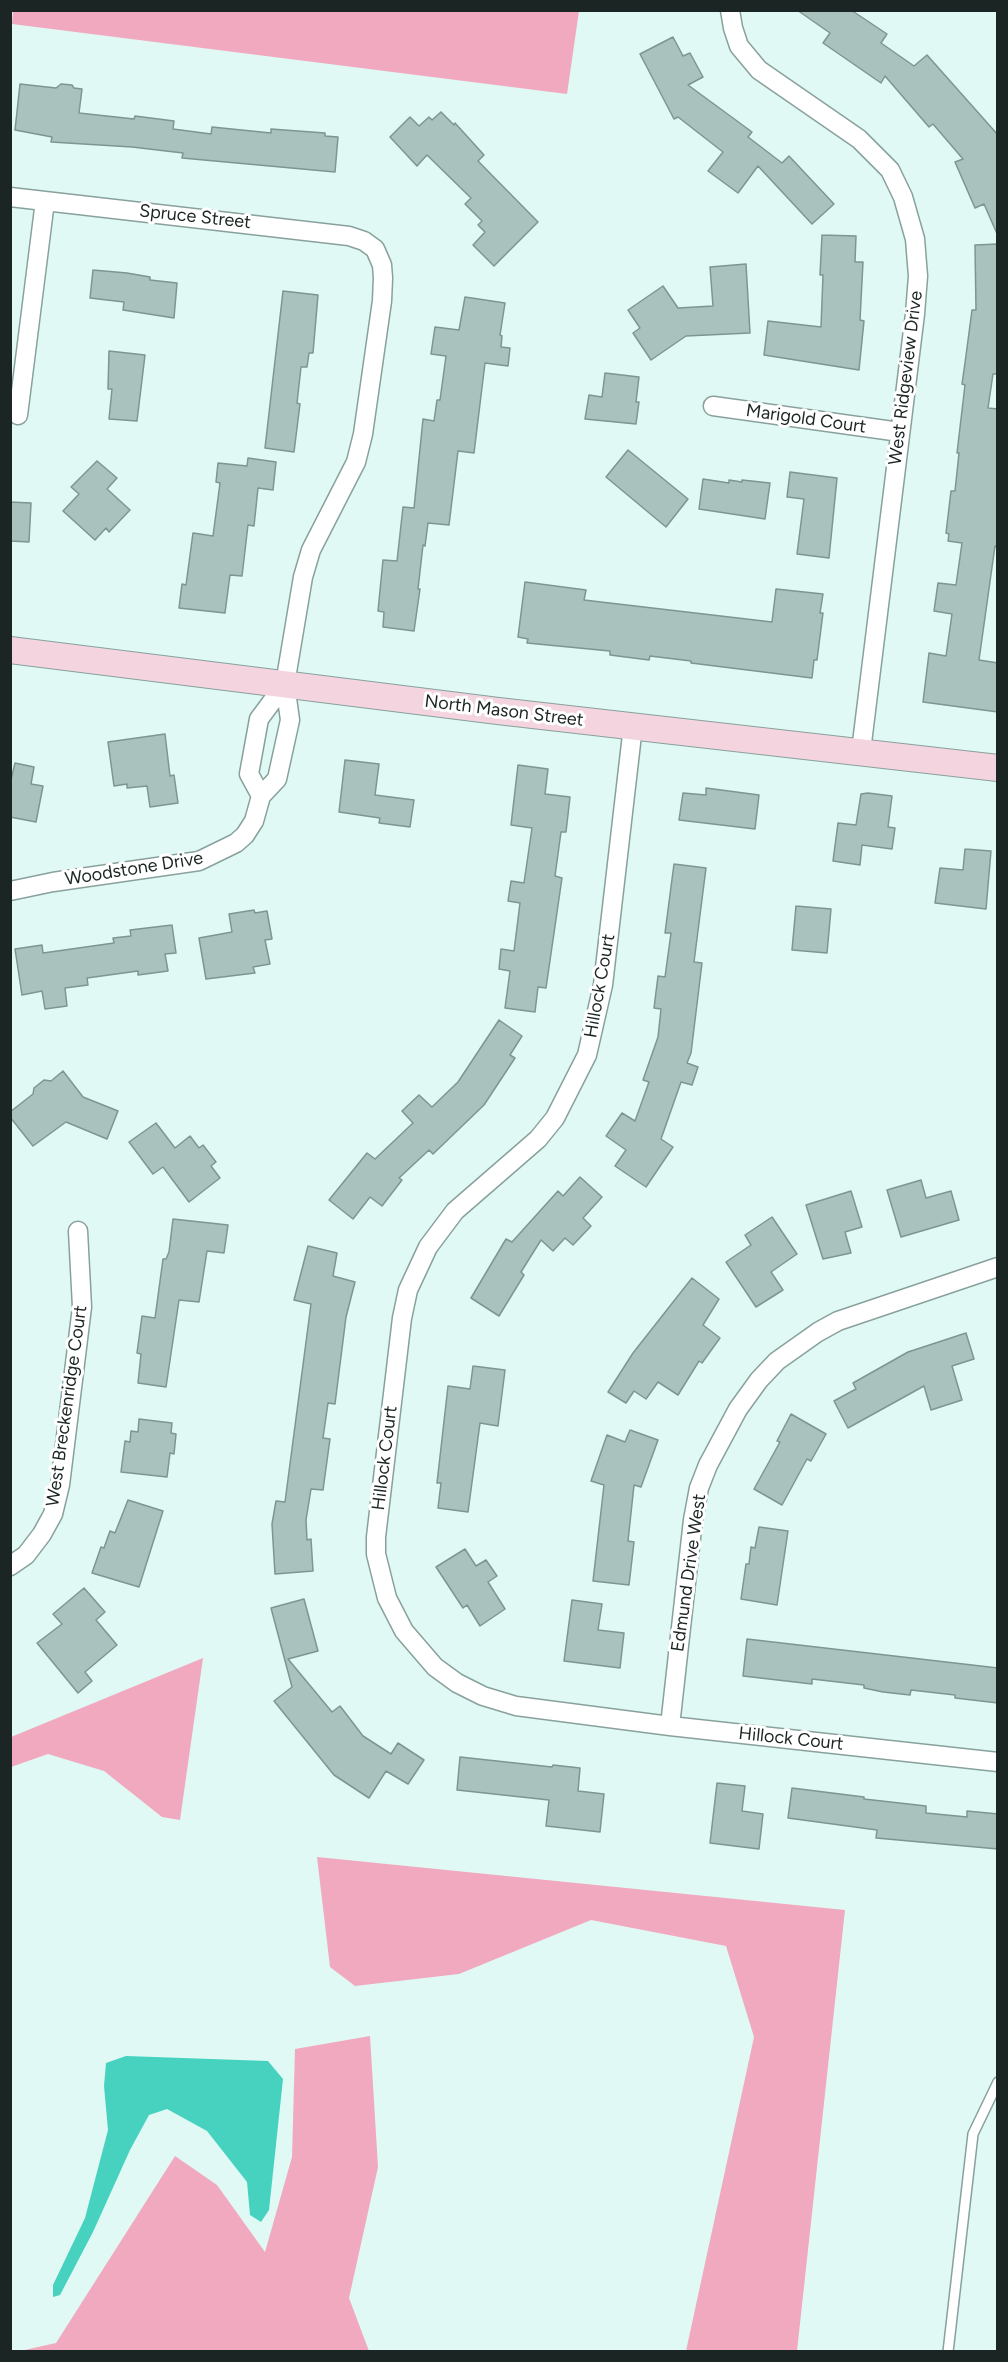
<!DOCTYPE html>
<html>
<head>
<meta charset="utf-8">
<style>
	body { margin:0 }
	#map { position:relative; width:1008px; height:2362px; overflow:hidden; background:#e0f9f5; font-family:Figtree,sans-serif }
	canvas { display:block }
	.frame { position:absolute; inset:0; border:12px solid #1b2523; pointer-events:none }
</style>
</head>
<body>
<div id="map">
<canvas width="1008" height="2362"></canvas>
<div class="frame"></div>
</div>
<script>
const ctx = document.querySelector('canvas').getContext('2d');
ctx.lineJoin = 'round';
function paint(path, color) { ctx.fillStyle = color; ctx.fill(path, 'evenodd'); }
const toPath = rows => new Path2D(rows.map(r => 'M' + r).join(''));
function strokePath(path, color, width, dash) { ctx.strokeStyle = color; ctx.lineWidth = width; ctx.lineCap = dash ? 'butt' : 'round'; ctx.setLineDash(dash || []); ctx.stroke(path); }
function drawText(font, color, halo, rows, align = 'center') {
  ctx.font = font + ' Figtree,sans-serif'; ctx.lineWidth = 6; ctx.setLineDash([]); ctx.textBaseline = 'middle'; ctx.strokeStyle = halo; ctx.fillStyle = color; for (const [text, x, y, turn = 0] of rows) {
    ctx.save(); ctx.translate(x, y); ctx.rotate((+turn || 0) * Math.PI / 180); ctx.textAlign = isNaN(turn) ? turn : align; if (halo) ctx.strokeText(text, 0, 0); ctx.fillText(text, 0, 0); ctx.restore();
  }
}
const green = toPath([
	[13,11,579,10,579,11,567,94,12,24],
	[203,1658,180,1820,162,1817,104,1771,48,1754,11,1767,11,1737],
	[317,1857,845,1910,797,2351,686,2351,754,2037,726,1946,591,1920,459,1974,355,1986,330,1967],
	[370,2036,378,2167,349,2298,369,2351,20,2351,56,2343,175,2156,217,2185,265,2252,292,2157,295,2049]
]);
const water = toPath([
	[126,2056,268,2061,283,2079,269,2210,261,2222,250,2215,247,2182,207,2131,167,2109,149,2115,130,2150,93,2232,60,2295,53,2297,53,2285,85,2218,108,2130,104,2086,106,2063]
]);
const building = toPath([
	[797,10,851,10,887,34,881,43,914,66,927,55,998,135,998,236,984,204,975,208,955,162,963,159,933,124,929,127,885,76,881,83,823,43,830,33,797,10],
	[673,37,683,56,690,53,703,77,688,85,752,132,748,137,782,163,789,156,834,204,812,224,758,166,738,193,708,171,723,152,678,117,674,119,640,54,673,37],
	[20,84,56,88,61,84,72,85,74,88,82,89,79,113,134,119,135,116,174,121,173,129,211,134,212,127,271,133,271,129,325,133,325,136,338,137,335,172,182,158,183,153,132,147,51,142,52,137,15,130,20,84],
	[441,112,454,125,455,123,484,155,478,161,538,222,494,266,473,245,485,232,478,225,482,221,465,204,471,198,427,155,417,166,390,137,410,117,419,126,429,117,432,120,441,112],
	[822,235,856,236,855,262,863,262,860,320,864,321,859,370,764,355,768,321,821,327,823,275,820,275,822,235],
	[998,244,998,374,993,374,988,408,998,409,998,547,995,546,979,660,998,663,998,712,923,702,929,653,946,656,952,614,934,611,938,583,956,585,962,543,948,541,949,534,946,533,951,491,955,491,959,453,957,453,965,385,962,384,965,363,972,310,976,310,975,245,998,244],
	[746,264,750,333,686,336,651,360,633,333,640,328,628,310,663,286,678,308,713,306,710,267,746,264],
	[93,270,127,273,150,277,150,280,177,283,174,318,123,310,124,302,90,298,93,270],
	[283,291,318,295,313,353,309,353,307,367,301,367,297,403,300,404,294,452,265,448,283,291],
	[465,297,505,303,500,335,502,336,501,347,510,348,508,366,485,363,474,453,458,451,449,525,428,523,425,546,423,545,418,589,420,589,414,631,383,627,384,612,378,611,383,560,397,561,403,507,414,508,423,419,434,421,437,400,440,400,446,356,431,354,435,327,459,330,465,297],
	[109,351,145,355,137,421,109,419,112,389,108,389,109,351],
	[605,373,639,377,636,402,639,402,636,424,585,419,589,395,602,397,605,373],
	[628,450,688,499,666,527,606,477,628,450],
	[248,458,276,462,273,490,258,488,254,526,248,525,242,576,230,575,225,613,179,608,182,584,186,585,193,533,213,536,220,483,216,482,218,463,247,466,248,458],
	[97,461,117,478,107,489,130,510,109,532,106,528,95,540,63,511,79,494,71,487,97,461],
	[790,472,837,478,829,558,797,554,804,499,787,497,790,472],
	[703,479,729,483,729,480,742,482,742,480,770,483,765,519,699,509,703,479],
	[10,502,31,503,29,542,10,541,10,502],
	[525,582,586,590,584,600,772,622,776,589,823,594,820,613,823,613,817,660,814,660,812,678,691,663,691,661,650,656,649,660,610,655,610,651,527,643,528,639,518,637,525,582],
	[165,734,170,776,174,775,178,803,150,807,147,786,127,788,127,784,114,786,108,742,165,734],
	[345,760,379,764,375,795,414,800,410,827,379,823,380,818,339,812,345,760],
	[15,763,34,767,31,784,43,786,36,822,10,817,10,784,15,763],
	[518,765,548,769,545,794,570,797,566,832,561,832,555,876,562,878,546,988,538,987,535,1012,505,1008,510,971,499,969,501,949,514,951,520,903,508,901,511,881,524,883,532,828,511,825,518,765],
	[706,788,759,795,755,829,679,820,683,793,706,795,706,788],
	[868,793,892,796,888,827,895,828,892,849,862,845,860,865,833,861,838,823,856,825,861,794,868,793],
	[965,849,991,851,986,909,935,903,940,868,963,870,965,849],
	[674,864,706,868,694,962,702,963,691,1053,687,1063,698,1067,692,1085,681,1082,661,1139,673,1147,646,1187,615,1166,626,1150,606,1136,622,1113,635,1121,649,1082,643,1080,658,1037,661,1009,654,1008,658,976,665,977,671,933,665,933,674,864],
	[796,906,831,909,827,953,792,950,796,906],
	[254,910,255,913,267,911,272,939,265,940,270,964,253,967,255,973,206,979,199,938,232,932,229,914,254,910],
	[172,925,176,953,165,954,168,971,138,975,138,971,87,978,88,985,65,988,67,1006,45,1009,42,991,22,995,15,949,42,945,43,953,114,943,113,938,131,936,130,930,172,925],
	[499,1020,522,1036,510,1055,515,1058,484,1105,433,1154,429,1150,399,1178,402,1180,382,1206,370,1197,353,1219,329,1200,367,1153,375,1159,413,1123,402,1111,419,1095,432,1107,458,1082,499,1020],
	[63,1071,83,1097,118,1111,107,1139,66,1122,33,1146,10,1117,10,1112,33,1094,34,1088,44,1080,51,1081,63,1071],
	[156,1123,175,1148,190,1136,199,1148,203,1145,216,1162,211,1166,220,1178,189,1202,163,1167,153,1174,129,1142,156,1123],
	[580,1177,602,1197,583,1218,591,1226,573,1245,565,1238,553,1251,541,1240,521,1272,524,1275,499,1316,471,1298,506,1239,512,1242,558,1191,563,1196,580,1177],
	[921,1180,926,1198,951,1191,959,1220,901,1237,887,1190,921,1180],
	[851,1191,862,1227,845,1232,851,1253,823,1259,806,1205,851,1191],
	[772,1217,797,1254,771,1272,783,1290,756,1307,726,1262,751,1245,745,1235,772,1217],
	[173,1219,228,1225,224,1253,207,1251,199,1302,179,1300,166,1387,138,1383,141,1354,137,1353,142,1316,155,1318,163,1259,166,1259,169,1252,173,1219],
	[308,1246,337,1253,333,1276,355,1282,346,1317,335,1404,328,1403,323,1438,330,1439,323,1490,311,1489,306,1520,307,1540,311,1539,313,1571,275,1574,272,1524,276,1501,285,1502,311,1304,294,1300,308,1246],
	[692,1278,719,1299,703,1325,720,1338,702,1363,699,1361,678,1395,658,1382,646,1399,634,1391,626,1403,608,1392,633,1353,692,1278],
	[966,1333,974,1359,952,1366,962,1400,931,1410,924,1386,848,1428,834,1401,856,1389,853,1383,908,1352,966,1333],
	[473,1366,505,1370,498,1426,480,1423,468,1512,438,1508,441,1483,437,1483,448,1386,470,1389,473,1366],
	[791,1414,826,1434,811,1461,807,1459,782,1505,754,1489,780,1442,777,1441,791,1414],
	[139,1419,172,1423,171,1433,176,1434,174,1454,170,1453,167,1477,121,1472,125,1441,130,1442,131,1431,138,1432,139,1419],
	[630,1430,658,1440,641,1487,634,1485,628,1541,634,1542,629,1585,593,1581,604,1485,591,1481,607,1435,625,1442,630,1430],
	[128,1500,163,1511,139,1587,92,1573,101,1547,104,1548,110,1531,115,1533,128,1500],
	[759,1527,788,1531,777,1605,741,1599,746,1564,749,1564,751,1547,755,1548,759,1527],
	[465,1549,476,1566,486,1560,497,1576,488,1582,505,1609,480,1626,467,1605,463,1608,436,1567,465,1549],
	[84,1588,105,1612,96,1620,117,1645,85,1672,92,1681,78,1693,37,1643,62,1624,53,1614,84,1588],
	[304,1599,318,1651,288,1659,332,1712,340,1706,363,1736,391,1754,398,1743,424,1760,408,1784,386,1771,369,1798,334,1775,274,1701,292,1687,271,1608,304,1599],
	[572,1600,602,1604,598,1630,624,1633,620,1668,564,1661,572,1600],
	[747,1639,998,1668,998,1703,955,1698,955,1695,911,1690,910,1695,883,1692,864,1688,864,1685,812,1679,812,1684,743,1676,747,1639],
	[460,1757,552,1767,553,1765,580,1768,578,1791,604,1794,600,1832,546,1826,549,1800,457,1790,460,1757],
	[717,1783,745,1786,742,1811,763,1814,759,1849,710,1843,717,1783],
	[792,1788,864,1797,864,1799,926,1806,926,1813,967,1817,967,1811,998,1814,998,1849,876,1838,877,1830,788,1818,792,1788]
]);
const lane = toPath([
	[948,2352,973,2134,998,2082]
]);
const street = toPath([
	[730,10,733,28,739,46,759,70,859,139,890,170,903,197,915,239,918,276,915,314,861,751],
	[10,197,349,236,364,241,375,249,382,265,383,278,382,301,363,434,356,462,311,550,303,577,285,684,290,720,277,779,261,796,254,821,245,835,236,843,199,861,53,882,10,891],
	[713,406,900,432],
	[18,415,45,201],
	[633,726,603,985,587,1055,555,1118,538,1139,455,1211,428,1247,408,1290,402,1318,376,1537,376,1554,387,1598,404,1631,435,1667,457,1683,483,1696,516,1706,670,1726,998,1762],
	[261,796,249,774,259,719,285,684],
	[10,1566,26,1555,42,1534,53,1514,60,1485,82,1307,78,1231],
	[670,1726,693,1520,699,1488,708,1465,738,1409,759,1380,777,1361,818,1332,838,1321,998,1267]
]);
const secondary = toPath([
	[10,650,498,711,998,768]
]);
const streetNames = [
	["Spruce Street",195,217,6],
	["West Ridgeview Drive",906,378,-83],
	["Marigold Court",806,419,8],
	["North Mason Street",504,711,7],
	["Woodstone Drive",134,869,-9],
	["Hillock Court",600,986,-80],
	["West Breckenridge Court",67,1406,-82],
	["Hillock Court",385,1458,-83],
	["Edmund Drive West",689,1573,-82],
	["Hillock Court",791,1739,6]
];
paint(green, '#f1a9bf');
paint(water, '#47d2c0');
paint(building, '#aac2be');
strokePath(building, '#7e9591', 1.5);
strokePath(lane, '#89a19c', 12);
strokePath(street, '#89a19c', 21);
strokePath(secondary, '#89a19c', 28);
strokePath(lane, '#fff', 9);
strokePath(street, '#fff', 18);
strokePath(secondary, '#f3d4df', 26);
drawText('18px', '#1b2523', '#fff', streetNames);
</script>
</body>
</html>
